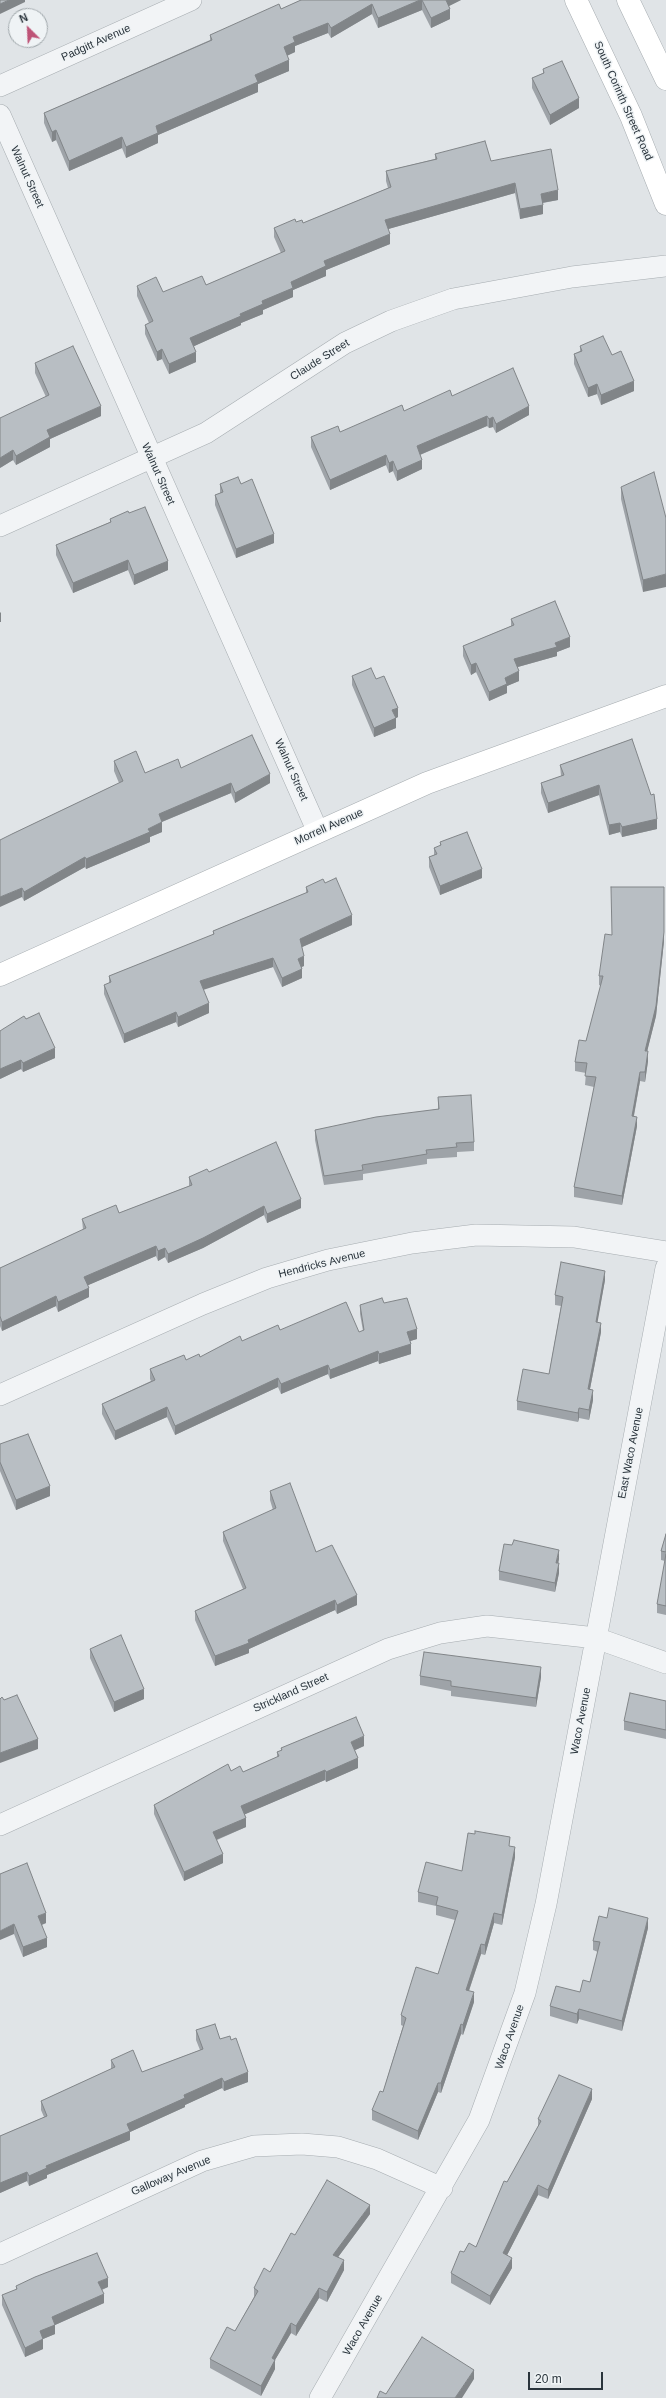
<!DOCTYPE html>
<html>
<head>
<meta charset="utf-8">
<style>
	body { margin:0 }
	#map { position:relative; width:666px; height:2398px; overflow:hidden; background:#e0e4e7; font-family:Helvetica,sans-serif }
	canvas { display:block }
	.north { position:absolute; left:8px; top:8px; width:40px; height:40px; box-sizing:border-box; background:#eff3f5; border:1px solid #a0a7ab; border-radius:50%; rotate:336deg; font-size:11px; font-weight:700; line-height:16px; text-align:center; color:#2a343c }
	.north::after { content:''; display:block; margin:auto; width:14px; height:18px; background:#be5377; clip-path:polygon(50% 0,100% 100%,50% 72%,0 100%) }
	.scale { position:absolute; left:528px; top:2372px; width:75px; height:18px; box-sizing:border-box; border:2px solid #2a343c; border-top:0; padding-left:5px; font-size:12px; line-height:14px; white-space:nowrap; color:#2a343c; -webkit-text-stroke:3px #eff3f5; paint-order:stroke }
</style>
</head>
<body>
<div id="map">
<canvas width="666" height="2398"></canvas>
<div class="north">N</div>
<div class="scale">20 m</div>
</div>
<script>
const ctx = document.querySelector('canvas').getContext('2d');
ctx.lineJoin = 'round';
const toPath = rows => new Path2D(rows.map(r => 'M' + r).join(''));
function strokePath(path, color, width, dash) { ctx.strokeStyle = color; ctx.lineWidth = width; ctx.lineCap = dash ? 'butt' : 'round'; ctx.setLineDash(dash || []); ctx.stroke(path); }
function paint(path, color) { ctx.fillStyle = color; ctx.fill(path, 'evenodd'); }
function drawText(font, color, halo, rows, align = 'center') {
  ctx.font = font + ' Helvetica,sans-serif'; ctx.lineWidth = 3; ctx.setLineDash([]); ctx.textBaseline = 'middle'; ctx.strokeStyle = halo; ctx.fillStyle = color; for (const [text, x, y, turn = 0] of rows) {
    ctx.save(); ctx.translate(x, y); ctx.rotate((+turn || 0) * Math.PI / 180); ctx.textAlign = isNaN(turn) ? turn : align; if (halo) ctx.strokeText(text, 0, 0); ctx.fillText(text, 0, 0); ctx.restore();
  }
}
const street = toPath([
	[0,86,191,0],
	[0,115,318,832],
	[0,526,206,433,345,343,391,321,453,299,572,277,666,266],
	[0,1395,203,1304,267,1278,328,1260,412,1243,476,1235,574,1237,666,1252],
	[0,1825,388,1649,440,1633,487,1626,596,1638,666,1663],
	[0,2254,202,2161,254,2146,302,2144,338,2147,377,2159,442,2188],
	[320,2398,479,2120,525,1993,546,1904,666,1268]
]);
const secondary = toPath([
	[576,0,631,116,666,204],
	[628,0,666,79],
	[0,975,427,783,666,696]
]);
const wall = toPath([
	[301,0,461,0,449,6,450,19,431,28,422,10,378,28,372,14,331,38,328,33,295,46,295,52,287,56,289,71,258,84,258,92,158,135,158,143,126,158,122,148,69,171,56,140,52,142,44,123,44,113,210,40,210,35,281,9],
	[543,69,579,108,550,125,532,88,532,78,543,73],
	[435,154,491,161,558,200,543,203,543,214,520,219,515,193,388,229,390,244,326,270,326,276,293,290,293,297,263,310,263,314,241,323,241,325,194,346,196,362,169,374,162,359,157,361,145,334,145,325,149,323,137,296,137,286,163,292,206,285,281,253,274,237,274,228,296,222,303,223,388,188,386,181,386,171,435,159],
	[580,346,612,355,634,391,601,405,597,394,588,397,574,364,574,354,580,351],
	[35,363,101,416,50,439,50,447,16,465,13,460,0,468,46,397,35,373],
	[452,396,529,415,496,433,493,427,489,428,487,426,420,455,422,469,397,481,393,471,389,473,386,465,330,490,311,447,311,437,340,432],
	[220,484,241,484,274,543,236,558,215,505,215,495,220,493],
	[621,487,666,518,643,592,621,499],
	[129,513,168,570,134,585,128,570,73,593,56,555,56,545,110,522,110,519],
	[511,619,570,647,557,652,557,656,518,667,519,681,507,686,507,693,489,701,476,672,471,675,463,656,463,646,511,626],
	[352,676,376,679,398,717,396,718,396,728,374,737,352,685],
	[632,739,657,829,622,837,620,832,609,835,599,795,548,813,541,793,541,783,561,776,560,765],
	[114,761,145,773,181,768,270,783,235,803,231,793,162,822,162,832,150,837,150,842,86,869,85,867,24,901,22,897,12,834,119,783,114,771],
	[440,842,482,878,440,895,429,867,429,857,434,855,434,848,440,846],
	[325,883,352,925,302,947,304,966,302,967,302,978,282,987,273,967,203,989,209,1013,178,1027,176,1022,124,1043,104,994,104,985,109,983,109,976,213,935,213,931,306,893,306,887],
	[664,941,656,1016,647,1051,648,1061,645,1082,640,1081,634,1116,637,1126,622,1205,574,1197,574,1187,594,1087,585,1085,586,1073,575,1071,575,1062,586,1041,601,986,599,985,599,976],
	[26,1019,55,1058,23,1072,21,1069,0,1079],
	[438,1097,474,1142,474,1151,457,1152,457,1157,427,1159,427,1164,363,1174,363,1180,324,1185,315,1140,315,1130,438,1109],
	[209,1172,301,1208,267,1223,264,1215,203,1248,168,1263,165,1257,158,1261,156,1256,88,1285,89,1297,58,1312,56,1306,2,1331,0,1326,0,1268,83,1230,82,1219,119,1213,189,1186,189,1177],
	[605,1280,597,1322,601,1332,590,1389,593,1400,589,1420,579,1418,578,1422,517,1410,517,1401,549,1374,561,1306,555,1305,555,1295],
	[384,1303,417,1339,410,1341,411,1354,379,1364,378,1361,330,1379,328,1374,281,1394,278,1387,175,1435,167,1417,115,1440,102,1414,102,1404,151,1381,150,1379,150,1369,200,1357,242,1341,280,1330,359,1332,363,1331,360,1314,360,1305],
	[0,1444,50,1496,16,1510,0,1471],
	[270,1491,316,1552,357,1605,337,1614,335,1610,249,1649,249,1653,215,1666,195,1620,195,1611,243,1589,223,1541,223,1532,273,1510,270,1500],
	[666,1534,666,1615,657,1613,657,1604,665,1561,661,1560,661,1551],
	[559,1559,558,1563,559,1573,555,1592,499,1580,499,1571],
	[90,1649,144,1699,114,1712,90,1658],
	[420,1676,541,1677,536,1707,451,1696,451,1691,420,1685],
	[666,1701,666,1739,624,1730,624,1721],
	[364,1746,355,1750,358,1768,326,1782,325,1780,245,1814,246,1827,217,1840,223,1863,184,1881,154,1814,154,1805,231,1771,243,1772,277,1757,277,1752,281,1751,281,1748],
	[510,1847,515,1857,502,1925,494,1923,485,1955,481,1954,469,1991,474,2002,463,2035,461,2034,441,2093,438,2092,418,2140,372,2120,372,2110,383,2092,403,2026,401,2025,401,2015,438,1974,455,1920,436,1915,436,1906,418,1902,418,1892,462,1871],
	[0,1874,46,1923,42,1925,47,1947,23,1957,14,1934],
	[648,1928,622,2031,579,2019,577,2024,550,2016,550,2006,580,1992,590,1982,598,1952,593,1950,593,1941],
	[196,2030,220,2039,248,2082,224,2091,222,2088,185,2105,185,2107,130,2132,130,2140,47,2175,47,2178,29,2186,27,2181,0,2193,0,2136,44,2117,41,2110,41,2101,111,2069,111,2060,142,2072,200,2050,196,2040],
	[592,2099,548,2199,538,2195,507,2255,512,2268,490,2305,451,2283,451,2273,464,2252,476,2247,507,2182,538,2128,538,2119],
	[370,2214,338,2257,344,2270,327,2302,319,2298,296,2336,291,2333,275,2360,275,2369,261,2396,210,2368,210,2359,235,2331,254,2297,254,2288,270,2272,295,2235],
	[16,2286,108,2287,102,2290,104,2303,55,2325,55,2334,43,2339,43,2349,25,2357,2,2305,2,2295,16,2290]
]);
const shadedWall = toPath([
	[9,0,25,0,25,2,0,14,0,4],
	[420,0,422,0,422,10,378,28,378,18],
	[445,0,461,0,445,8],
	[372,4,372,14,331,38,331,28],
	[450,9,450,19,431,28,431,18],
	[328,23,328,33,295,46,295,52,284,57,284,47,293,37],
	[289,60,289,71,258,84,258,92,158,135,158,143,126,158,126,147,156,126,255,75],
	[579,98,579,108,550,125,550,115],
	[56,130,56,140,52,142,52,132],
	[122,137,122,148,69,171,69,161],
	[515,183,515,193,385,230,385,220],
	[558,190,558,200,541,203,541,194],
	[543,205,543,214,520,219,520,209],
	[390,234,390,244,326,270,326,276,293,290,293,297,263,310,263,314,241,323,241,325,190,348,190,338,240,314,262,301,291,282,324,261],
	[162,349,162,359,157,361,157,352],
	[196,352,196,362,169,374,169,364],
	[634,381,634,391,601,405,601,395],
	[597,384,597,394,588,397,588,388],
	[101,406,101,416,50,439,50,447,16,465,16,456,47,430],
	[529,406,529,415,496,433,496,424],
	[487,416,487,426,417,456,417,446],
	[493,417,493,427,489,428,489,419],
	[13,450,13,460,0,468,0,458],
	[386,455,386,465,330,490,330,480],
	[422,460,422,469,397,481,397,471],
	[393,461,393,471,389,473,389,463],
	[274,534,274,543,236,558,236,549],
	[128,560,128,570,73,593,73,583],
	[168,561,168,570,134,585,134,575],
	[666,574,666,587,643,592,643,580],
	[1,612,1,622,0,622,0,613],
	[570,637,570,647,557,652,557,656,514,668,514,659],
	[476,663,476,672,471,675,471,665],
	[519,671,519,681,507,686,507,693,489,701,489,692,505,678],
	[398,708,398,717,396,718,396,728,374,737,374,728,392,710],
	[270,774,270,783,235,803,235,793],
	[231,783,231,793,159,823,159,814],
	[599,785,599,795,548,813,548,803],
	[657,819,657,829,622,837,622,827],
	[162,822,162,832,150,837,150,842,86,869,86,859,148,829],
	[620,823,620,832,609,835,609,825],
	[85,857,85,867,24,901,24,892],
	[482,869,482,878,440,895,440,886],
	[22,888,22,897,0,907,0,897],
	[352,915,352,925,300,948,300,939],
	[664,932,664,941,656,1016,645,1060,645,1051],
	[304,956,304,966,298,968,298,959],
	[273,958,273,967,200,991,200,981],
	[302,969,302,978,282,987,282,978],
	[209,1003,209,1013,178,1027,178,1017],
	[176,1012,176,1022,124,1043,124,1034],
	[55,1048,55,1058,23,1072,23,1063],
	[648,1051,648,1061,645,1082,645,1072],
	[21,1060,21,1069,0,1079,0,1069],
	[640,1072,640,1081,632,1125,632,1116],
	[637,1117,637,1126,622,1205,622,1196],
	[301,1199,301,1208,267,1223,267,1214],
	[264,1206,264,1215,203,1248,168,1263,168,1254],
	[156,1246,156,1256,84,1287,84,1277],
	[165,1248,165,1257,158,1261,158,1251],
	[605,1271,605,1280,596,1331,596,1322],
	[89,1288,89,1297,58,1312,58,1302],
	[56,1296,56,1306,2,1331,2,1322],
	[601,1323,601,1332,588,1399,588,1389],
	[417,1329,417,1339,407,1342,407,1332],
	[411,1344,411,1354,379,1364,379,1354],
	[378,1351,378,1361,330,1379,330,1370],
	[328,1365,328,1374,281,1394,281,1384],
	[278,1378,278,1387,175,1435,175,1426],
	[593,1390,593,1400,589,1420,589,1410],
	[167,1407,167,1417,115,1440,115,1431],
	[579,1408,579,1418,578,1422,578,1413],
	[50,1486,50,1496,16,1510,16,1500],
	[559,1550,559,1559,556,1572,556,1563],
	[559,1563,559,1573,555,1592,555,1583],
	[357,1595,357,1605,337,1614,337,1605],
	[335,1600,335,1610,249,1649,249,1653,215,1666,215,1656,248,1640],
	[541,1667,541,1677,536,1707,536,1698],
	[144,1689,144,1699,114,1712,114,1702],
	[364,1736,364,1746,351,1752,351,1742],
	[38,1739,38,1749,0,1763,0,1753],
	[358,1758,358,1768,326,1782,326,1772],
	[325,1770,325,1780,241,1816,241,1806],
	[246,1818,246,1827,213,1841,213,1832],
	[515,1847,515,1857,502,1925,502,1915],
	[223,1854,223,1863,184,1881,184,1872],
	[46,1913,46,1923,38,1926,38,1916],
	[494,1913,494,1923,485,1955,485,1945],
	[648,1918,648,1928,622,2031,622,2021],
	[14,1924,14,1934,0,1940,0,1931],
	[47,1938,47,1947,23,1957,23,1947],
	[481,1944,481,1954,466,1999,466,1990],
	[474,1992,474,2002,463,2035,463,2025],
	[579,2009,579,2019,577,2024,577,2014],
	[461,2024,461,2034,441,2093,441,2083],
	[248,2072,248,2082,224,2091,224,2082],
	[222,2078,222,2088,185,2105,185,2107,130,2132,130,2140,47,2175,47,2178,29,2186,29,2176,46,2166,127,2124,184,2095],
	[438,2083,438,2092,418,2140,418,2131],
	[592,2089,592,2099,548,2199,548,2190],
	[27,2172,27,2181,0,2193,0,2183],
	[538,2185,538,2195,503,2263,503,2253],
	[370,2205,370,2214,333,2264,333,2255],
	[512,2258,512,2268,490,2305,490,2296],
	[344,2260,344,2270,327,2302,327,2292],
	[108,2278,108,2287,98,2291,98,2282],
	[319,2288,319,2298,296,2336,296,2326],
	[104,2294,104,2303,55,2325,55,2334,43,2339,43,2349,25,2357,25,2348,40,2331,52,2317],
	[291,2323,291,2333,275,2360,275,2369,261,2396,261,2386,272,2358],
	[474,2370,474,2379,462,2398,455,2398]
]);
const building = toPath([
	[0,0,9,0,0,4,0,0],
	[301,0,420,0,378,18,372,4,331,28,328,23,293,37,295,42,284,47,289,60,255,75,258,82,156,126,158,133,126,147,122,137,69,161,56,130,52,132,44,113,212,40,210,35,279,4,281,9,301,0],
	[422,0,446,0,450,9,431,18,422,0],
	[562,61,579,98,550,115,532,78,544,73,543,69,562,61],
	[485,141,491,161,551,149,558,190,541,194,543,205,520,209,515,183,385,220,390,234,324,261,326,266,291,282,293,288,262,301,263,304,240,314,241,316,190,338,196,352,169,364,162,349,157,352,145,325,153,321,137,286,156,277,163,292,202,276,206,285,285,251,274,228,295,219,296,222,302,220,303,223,391,187,386,171,437,159,435,154,485,141],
	[603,336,612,355,621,351,634,381,601,395,597,384,588,388,574,354,582,351,580,346,603,336],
	[73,346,101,406,47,430,50,437,16,456,13,450,0,458,0,418,49,395,35,363,73,346],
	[513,368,529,406,496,424,493,417,489,419,487,416,417,446,422,460,397,471,393,461,389,463,386,455,330,480,311,437,338,426,340,432,402,405,404,411,450,390,452,396,513,368],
	[654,472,666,518,666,574,643,580,621,487,654,472],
	[238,477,241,484,252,479,274,534,236,549,215,495,223,492,220,484,238,477],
	[145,507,168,561,134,575,128,560,73,583,56,545,111,522,110,519,128,511,129,513,145,507],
	[555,601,570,637,555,643,557,647,514,659,519,671,505,678,507,684,489,692,476,663,471,665,463,646,514,625,511,619,555,601],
	[371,668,376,679,384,676,398,708,392,710,396,718,374,728,352,676,371,668],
	[252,735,270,774,235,793,231,783,159,814,162,822,148,829,150,832,86,859,85,857,24,892,22,888,0,897,0,840,12,834,123,781,114,761,136,751,145,773,178,759,181,768,252,735],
	[632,739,651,795,654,794,657,819,622,827,620,823,609,825,599,785,548,803,541,783,564,775,560,765,632,739],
	[467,832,482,869,440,886,429,857,437,854,434,848,441,845,440,842,467,832],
	[336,878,352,915,300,939,304,956,298,959,302,969,282,978,273,958,200,981,209,1003,178,1017,176,1012,124,1034,104,985,111,982,109,976,214,934,213,931,308,892,306,887,323,879,325,883,336,878],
	[611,887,664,887,664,932,656,1006,645,1051,648,1051,645,1072,640,1072,632,1116,637,1117,622,1196,574,1187,596,1077,585,1076,587,1063,575,1062,579,1040,586,1041,603,976,599,976,605,934,612,935,611,887],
	[39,1013,55,1048,23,1063,21,1060,0,1069,0,1031,3,1029,24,1016,26,1019,39,1013],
	[471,1095,474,1142,456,1143,457,1147,426,1150,427,1154,362,1165,363,1170,324,1176,315,1130,376,1117,439,1109,438,1097,471,1095],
	[276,1142,301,1199,267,1214,264,1206,203,1238,168,1254,165,1248,158,1251,156,1246,84,1277,89,1288,58,1302,56,1296,2,1322,0,1316,0,1268,86,1228,82,1219,116,1205,119,1213,192,1185,189,1177,207,1169,209,1172,276,1142],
	[561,1262,605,1271,596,1322,601,1323,588,1389,593,1390,589,1410,579,1408,578,1413,517,1401,523,1369,549,1374,563,1297,555,1295,561,1262],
	[382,1298,384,1303,407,1298,417,1329,407,1332,411,1344,379,1354,378,1351,330,1370,328,1365,281,1384,278,1378,175,1426,167,1407,115,1431,102,1404,155,1380,150,1369,184,1355,186,1360,199,1354,200,1357,240,1336,242,1341,278,1325,280,1330,346,1302,359,1332,364,1330,360,1305,382,1298],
	[28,1434,50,1486,16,1500,0,1462,0,1444,28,1434],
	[290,1483,316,1552,332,1545,357,1595,337,1605,335,1600,248,1640,249,1643,215,1656,195,1611,246,1588,223,1532,276,1508,270,1491,290,1483],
	[666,1534,666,1552,661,1551,666,1534],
	[514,1540,559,1550,556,1563,559,1563,555,1583,499,1571,504,1544,512,1545,514,1540],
	[666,1554,666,1606,657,1604,666,1554],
	[121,1635,144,1689,114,1702,90,1649,121,1635],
	[424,1652,541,1667,536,1698,451,1686,451,1681,420,1676,424,1652],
	[630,1693,666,1701,666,1730,624,1721,630,1693],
	[17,1695,38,1739,0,1753,0,1699,2,1697,4,1700,17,1695],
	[356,1717,364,1736,351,1742,358,1758,326,1772,325,1770,241,1806,246,1818,213,1832,223,1854,184,1872,154,1805,228,1764,231,1771,240,1766,243,1772,279,1756,277,1752,282,1750,281,1748,356,1717],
	[475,1831,510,1837,509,1846,515,1847,502,1915,494,1913,485,1945,481,1944,466,1990,474,1992,463,2025,461,2024,441,2083,438,2083,418,2131,372,2110,380,2091,383,2092,406,2018,401,2015,416,1967,438,1974,458,1911,436,1905,438,1897,418,1892,426,1862,462,1871,468,1833,475,1834,475,1831],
	[27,1863,46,1913,38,1916,47,1938,23,1947,14,1924,0,1931,0,1874,27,1863],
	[609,1908,648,1918,622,2021,579,2009,577,2014,550,2006,556,1986,580,1992,583,1980,590,1982,600,1942,593,1941,599,1916,607,1918,609,1908],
	[215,2024,220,2039,230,2036,231,2040,236,2038,248,2072,224,2082,222,2078,184,2095,185,2098,127,2124,130,2131,46,2166,47,2168,29,2176,27,2172,0,2183,0,2136,47,2116,41,2101,115,2067,111,2060,133,2050,142,2072,203,2049,196,2030,215,2024],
	[559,2075,592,2089,548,2190,538,2185,503,2253,512,2258,490,2296,451,2273,460,2251,464,2252,469,2243,476,2247,504,2181,507,2182,541,2121,538,2119,559,2075],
	[327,2180,370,2205,333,2255,344,2260,327,2292,319,2288,296,2326,291,2323,272,2358,275,2360,261,2386,210,2359,227,2327,235,2331,258,2291,254,2288,264,2268,270,2272,291,2233,295,2235,327,2180],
	[97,2253,108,2278,98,2282,104,2294,52,2317,55,2325,40,2331,43,2339,25,2348,2,2295,17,2289,16,2286,35,2277,97,2253],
	[422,2337,474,2370,455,2398,377,2398,380,2391,386,2394,422,2337]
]);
const streetNames = [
	["Padgitt Avenue",96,43,-24],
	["South Corinth Street Road",623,101,66],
	["Walnut Street",27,177,66],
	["Claude Street",320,360,-32],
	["Walnut Street",158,474,66],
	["Walnut Street",291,770,66],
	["Morrell Avenue",329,827,-24],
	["Hendricks Avenue",322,1264,-14],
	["East Waco Avenue",631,1453,-79],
	["Strickland Street",291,1693,-24],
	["Waco Avenue",581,1721,-79],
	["Waco Avenue",510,2037,-71],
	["Galloway Avenue",171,2176,-23],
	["Waco Avenue",363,2325,-60]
];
strokePath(street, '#a6acb0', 22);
strokePath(secondary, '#a6acb0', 23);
strokePath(street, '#f2f4f6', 21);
strokePath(secondary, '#fff', 22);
paint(wall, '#9ea3a8');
paint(shadedWall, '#818588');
paint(building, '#b8bec3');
strokePath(building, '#818588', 1);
drawText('11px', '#2a343c', '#eff3f5', streetNames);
</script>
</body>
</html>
